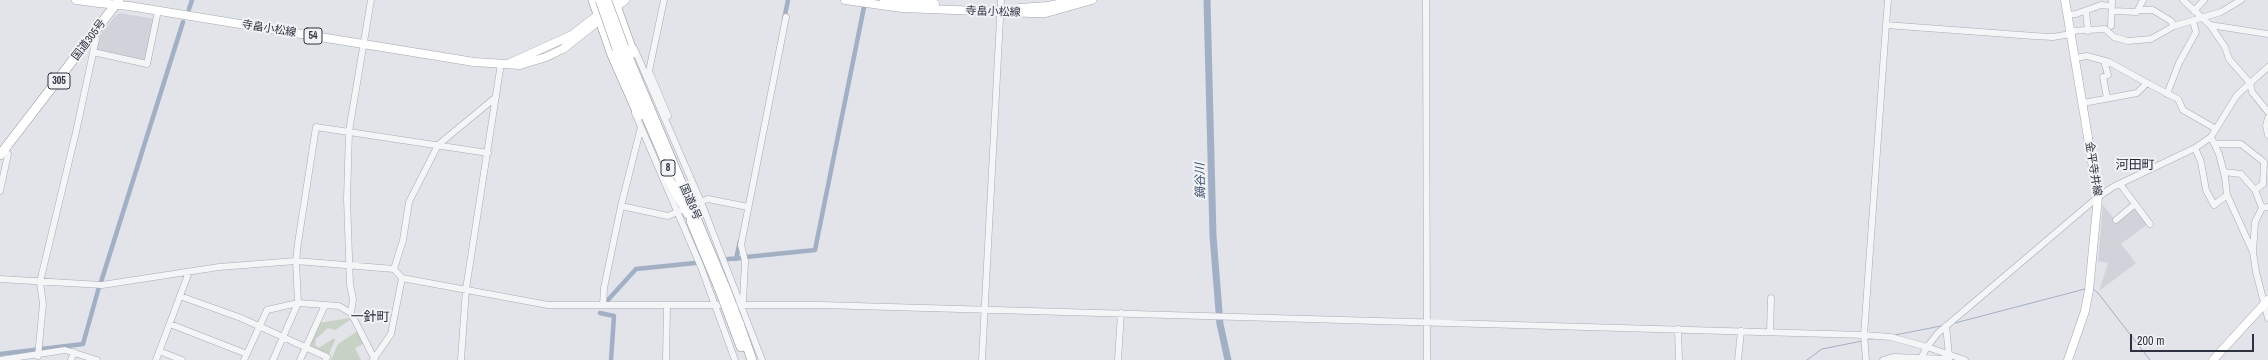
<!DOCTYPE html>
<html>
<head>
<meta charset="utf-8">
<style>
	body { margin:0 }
	#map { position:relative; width:2268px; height:360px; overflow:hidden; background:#e2e4e9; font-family:"Archivo Narrow",sans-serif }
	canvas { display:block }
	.scale { position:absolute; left:2130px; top:334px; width:124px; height:18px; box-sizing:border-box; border:2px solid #2c323f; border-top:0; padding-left:5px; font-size:12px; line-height:14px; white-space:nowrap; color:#2c323f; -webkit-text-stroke:3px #f1f3f6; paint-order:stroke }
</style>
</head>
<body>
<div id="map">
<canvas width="2268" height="360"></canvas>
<div class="scale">200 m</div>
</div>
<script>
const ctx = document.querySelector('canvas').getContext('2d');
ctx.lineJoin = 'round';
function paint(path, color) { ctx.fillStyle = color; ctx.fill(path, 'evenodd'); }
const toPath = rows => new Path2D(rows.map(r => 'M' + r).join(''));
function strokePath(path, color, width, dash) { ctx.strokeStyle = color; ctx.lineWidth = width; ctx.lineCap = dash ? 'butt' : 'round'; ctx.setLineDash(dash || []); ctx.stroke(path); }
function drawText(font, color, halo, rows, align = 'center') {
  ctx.font = font + ' "Archivo Narrow","Noto Sans JP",sans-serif'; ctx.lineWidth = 4; ctx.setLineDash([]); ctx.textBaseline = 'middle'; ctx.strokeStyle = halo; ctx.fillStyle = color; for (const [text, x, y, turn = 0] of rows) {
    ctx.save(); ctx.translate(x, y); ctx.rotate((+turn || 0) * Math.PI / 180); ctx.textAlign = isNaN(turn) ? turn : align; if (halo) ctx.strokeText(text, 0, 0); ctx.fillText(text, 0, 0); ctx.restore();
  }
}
const built = toPath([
	[120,13,155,19,146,60,143,62,95,51,97,39,115,16],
	[2103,205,2116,221,2134,207,2148,224,2121,244,2136,263,2099,291,2108,263,2098,261]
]);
const green = toPath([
	[349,318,350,320,335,330,328,328,316,339,315,345,319,348,334,338,335,340,329,354,310,347,309,344,319,323],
	[358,331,365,343,355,348,361,360,331,360,338,344]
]);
const stream = toPath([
	[2093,289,2098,293,2150,360],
	[1955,323,2085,289],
	[1895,335,1941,326],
	[1867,339,1873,339],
	[1807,360,1822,349,1862,341]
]);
const canal = toPath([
	[189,9,192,0],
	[784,20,788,0],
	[746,257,815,250,864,7],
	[728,259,742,258],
	[736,259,740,241],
	[101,282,183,22],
	[607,301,636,269,695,263],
	[600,313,614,316,611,360],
	[0,354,83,344,99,287]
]);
const river = toPath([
	[1207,0,1213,236,1220,324,1228,360]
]);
const minor = toPath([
	[664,0,649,71,668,116,666,117],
	[1426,0,1427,360],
	[1888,0,1886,25,2034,36,2053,37,2071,34],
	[2183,0,2210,25,2225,47,2229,59,2250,83,2252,92,2268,112],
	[2139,10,2153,10,2171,21,2174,26],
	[2086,11,2088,31],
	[2112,11,2137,12,2143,0],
	[2194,11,2204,0],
	[2067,15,2076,14,2101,5,2111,6],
	[2210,25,2268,34],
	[2111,26,2112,0],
	[2070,31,2105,29,2114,37,2128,41,2151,39,2174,26,2221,12,2241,0],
	[634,48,701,202,762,360],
	[93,52,147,64,158,11],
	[2075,58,2087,56,2109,62,2147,83],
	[2104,61,2108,75,2103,77,2107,98],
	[2167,94,2179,63,2196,32,2193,21],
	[2083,103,2137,93,2147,83,2178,99,2183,110,2216,129],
	[635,113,701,267,735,360],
	[2268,118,2266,126,2268,135],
	[2211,137,2219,154,2225,177,2227,195,2253,252,2256,272,2268,318],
	[2215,144,2241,144,2264,162,2263,184,2255,190],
	[2195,148,2201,162,2206,190,2214,205,2227,195],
	[2224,172,2241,174,2255,190,2262,208],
	[2120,184,2150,224],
	[0,191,8,154,4,150],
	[697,203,708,199,748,207],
	[621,206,668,216,680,211],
	[2116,220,2135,204],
	[2253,252,2255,222,2262,208,2268,207],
	[394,269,403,240,409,202,438,145,496,97],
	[0,279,102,285,219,267,296,261,394,269,402,278,548,305,821,305,1864,335,1891,337,1927,347,1920,360],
	[180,296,241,318,327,357,326,360],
	[743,301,745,261,741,245,786,17],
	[603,305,604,288,621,206,641,127],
	[351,313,353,299,350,285,347,199,349,131,371,0],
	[170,324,247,354],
	[1946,326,1949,356],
	[1678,329,1679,360],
	[1770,332,1771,298],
	[159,351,182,360],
	[38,356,43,304,40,282,76,132,96,39,95,32],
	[0,360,65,350,97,360],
	[71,360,74,352],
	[156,360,189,272],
	[244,360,267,310,298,303,339,306,351,313,375,360],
	[273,360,298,303,296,261,298,243,316,127,488,153],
	[300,360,325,305],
	[373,360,391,334,402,278],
	[461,360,466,289,501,63],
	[666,360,667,306],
	[982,360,1001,0],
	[1118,360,1121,313],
	[1738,360,1741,331],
	[1866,360,1864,335,1886,25],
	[1883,360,1893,357,1949,359],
	[1965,360,1927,347,1938,333,2098,197,2113,187,2195,148,2211,137,2237,95,2268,67]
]);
const major = toPath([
	[76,0,99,3],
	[95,0,99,3,129,6,474,62,520,65,546,57,563,49,625,0],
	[845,0,902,8,1031,13,1046,13,1092,0],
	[884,0,935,4],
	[2065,0,2098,197,2089,290,2085,311,2068,360],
	[1019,8,1048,6,1077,0],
	[510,63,572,35,603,11],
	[2213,360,2268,300]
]);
const highway = toPath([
	[593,0,612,55,639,116],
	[614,0,633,53],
	[624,47,725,287],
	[617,49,671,174],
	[0,155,119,0],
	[664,170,688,214],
	[691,221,719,288],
	[732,323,741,347],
	[739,323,752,360]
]);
const highwayBridge = toPath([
	[600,0,617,49],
	[607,1,624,47],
	[725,287,739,323],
	[719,288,732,323]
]);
const shields = [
	[313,36,18],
	[59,81,22],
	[668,168,14]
];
const shieldNames = [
	["54",313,36],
	["305",59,81],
	["8",668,168]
];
const streetNames = [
	["寺畠小松線",993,12,2],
	["寺畠小松線",269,29,9],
	["国道305号",89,40,-53],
	["金平寺井線",2093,169,81],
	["国道8号",690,202,67]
];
const waterNames = [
	["鍋谷川",1201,181,-91]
];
const quarterNames = [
	["河田町",2135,166],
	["一針町",370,318]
];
paint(built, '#d0d3da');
paint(green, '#c7d2c4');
strokePath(stream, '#a1b0c5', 1);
strokePath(canal, '#a1b0c5', 4.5);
strokePath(river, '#a1b0c5', 7);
strokePath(minor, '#a8abb3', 7);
strokePath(major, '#a2a8b3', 9);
strokePath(highway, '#8b919e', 10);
strokePath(minor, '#f4f5f7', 6);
strokePath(major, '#fff', 8);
strokePath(highway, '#fff', 9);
strokePath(highwayBridge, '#8b919e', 10, []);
strokePath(highwayBridge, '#fff', 9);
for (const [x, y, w] of shields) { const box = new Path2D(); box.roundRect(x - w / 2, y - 8, w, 16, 3); ctx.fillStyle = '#f1f3f6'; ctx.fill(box); strokePath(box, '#2c323f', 1); }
drawText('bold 10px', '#2c323f', null, shieldNames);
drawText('11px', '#2c323f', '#f1f3f6', streetNames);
drawText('italic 12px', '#3a4f6e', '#f1f3f6', waterNames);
drawText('13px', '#1e2330', '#f1f3f6', quarterNames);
</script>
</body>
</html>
